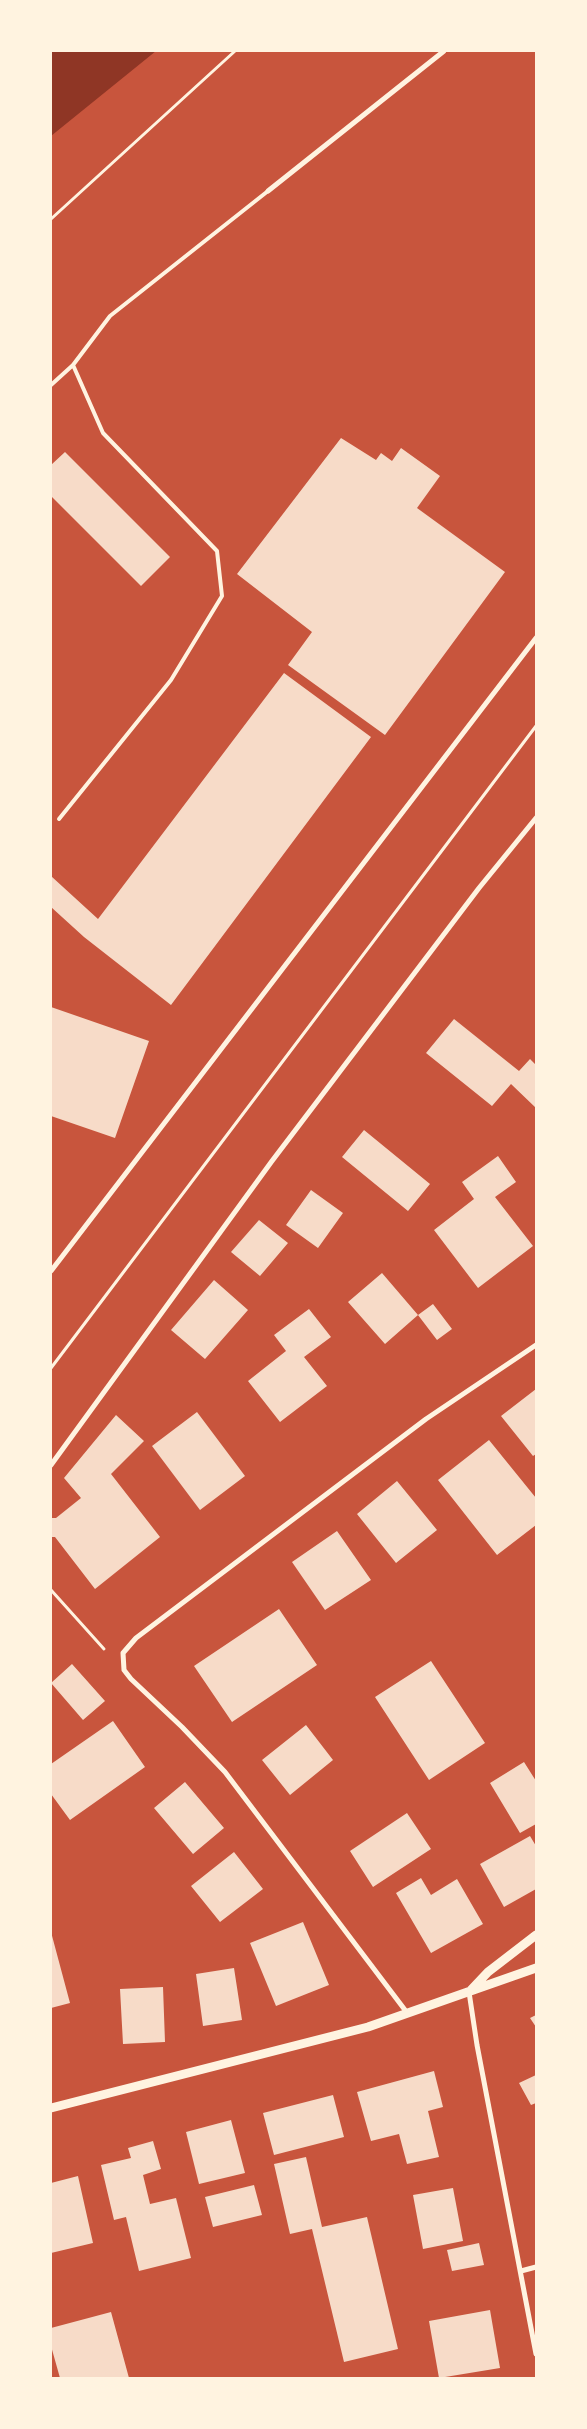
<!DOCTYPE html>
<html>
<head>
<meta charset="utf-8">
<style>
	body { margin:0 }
	#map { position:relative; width:587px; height:2429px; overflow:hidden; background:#c8553d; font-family:"Fira Sans",sans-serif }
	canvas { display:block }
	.frame { position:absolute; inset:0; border:52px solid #fff3e0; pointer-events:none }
</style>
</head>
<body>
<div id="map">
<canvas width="587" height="2429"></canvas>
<div class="frame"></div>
</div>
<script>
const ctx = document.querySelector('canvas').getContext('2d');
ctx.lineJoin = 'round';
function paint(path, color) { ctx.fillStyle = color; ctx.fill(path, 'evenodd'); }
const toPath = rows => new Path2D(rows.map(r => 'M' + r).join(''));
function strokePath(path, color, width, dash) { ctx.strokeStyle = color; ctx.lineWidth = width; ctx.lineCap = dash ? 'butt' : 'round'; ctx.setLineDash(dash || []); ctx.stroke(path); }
const water = toPath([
	[51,51,156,51,51,136]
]);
const building = toPath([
	[341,438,376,460,381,453,392,461,401,448,440,476,417,508,505,572,385,735,288,665,312,632,237,574],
	[65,452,170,557,141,586,51,496,51,465],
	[284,673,371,737,171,1005,84,937,51,907,51,876,98,919],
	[51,1007,149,1041,115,1138,51,1116],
	[454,1019,519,1071,530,1059,536,1065,536,1108,511,1084,492,1106,426,1053],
	[364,1130,430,1184,408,1211,342,1157],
	[498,1156,516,1182,495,1197,533,1246,478,1288,434,1230,474,1199,462,1182],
	[311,1190,343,1213,318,1248,286,1225],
	[259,1220,288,1243,260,1276,231,1252],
	[382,1273,418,1315,385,1344,348,1302],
	[214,1280,248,1310,205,1359,171,1330],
	[433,1304,452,1329,437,1340,418,1315],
	[309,1309,331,1337,304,1357,327,1386,280,1422,248,1381,286,1351,274,1335],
	[536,1389,536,1454,533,1456,501,1416],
	[197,1412,245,1476,200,1510,152,1446],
	[116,1415,144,1441,111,1474,160,1537,95,1589,55,1537,51,1537,51,1518,56,1518,81,1498,64,1478],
	[489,1440,536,1498,536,1525,497,1555,438,1480],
	[397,1481,437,1530,396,1563,357,1514],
	[337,1531,371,1580,325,1610,292,1562],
	[279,1609,317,1665,232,1722,194,1666],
	[431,1661,485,1743,429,1780,375,1697],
	[72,1664,105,1701,83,1720,51,1683],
	[113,1721,145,1767,70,1820,51,1794,51,1764],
	[306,1725,333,1760,290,1795,262,1760],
	[524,1762,536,1781,536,1824,520,1833,490,1783],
	[185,1782,224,1828,193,1854,154,1808],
	[407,1813,431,1849,373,1887,350,1851],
	[530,1836,536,1846,536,1889,504,1907,480,1864],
	[234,1852,263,1889,220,1922,191,1886],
	[421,1878,431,1895,457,1879,483,1924,431,1953,396,1893],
	[303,1922,329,1985,276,2006,250,1943],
	[51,1932,70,2003,51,2008],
	[234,1968,242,2020,203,2026,196,1974],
	[163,1987,165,2042,123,2044,120,1989],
	[536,2015,536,2027,530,2018],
	[434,2071,443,2107,428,2111,439,2157,407,2164,399,2134,371,2141,357,2092],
	[536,2075,536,2103,531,2105,519,2083],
	[333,2095,344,2137,274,2155,263,2113],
	[231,2120,245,2173,199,2184,186,2132],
	[153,2141,161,2169,143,2175,150,2204,176,2198,191,2258,139,2271,126,2217,114,2220,101,2165,131,2158,128,2148],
	[306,2157,322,2227,367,2217,398,2349,344,2362,312,2229,290,2234,274,2164],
	[78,2176,93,2243,51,2253,51,2183],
	[254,2185,262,2215,213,2227,205,2197],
	[453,2188,463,2241,423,2249,413,2195],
	[479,2243,484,2265,452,2271,447,2250],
	[490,2310,500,2368,439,2378,429,2321],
	[111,2312,129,2378,60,2378,51,2346,51,2328]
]);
const path = toPath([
	[51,219,235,51],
	[51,1368,536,726],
	[51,1590,104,1649]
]);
const service = toPath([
	[51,385,73,365],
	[59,819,171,680,222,596,217,551,103,433,73,365,110,316,268,191]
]);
const minor = toPath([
	[268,191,444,51],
	[51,1271,536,638],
	[51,1465,272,1161,479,888,536,818],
	[469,1992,477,2045,536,2354],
	[408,2014,225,1772,182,1727,131,1679,124,1670,123,1653,136,1638,426,1419,536,1345],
	[521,2271,536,2267]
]);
const tertiary = toPath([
	[471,1990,488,1972,536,1935],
	[51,2108,368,2027,536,1968]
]);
paint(water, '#8f3625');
paint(building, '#f7dbc8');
strokePath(path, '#fff3e0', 3);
strokePath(service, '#fff3e0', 4);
strokePath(minor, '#fff3e0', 5);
strokePath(tertiary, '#fff3e0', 9);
</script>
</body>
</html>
